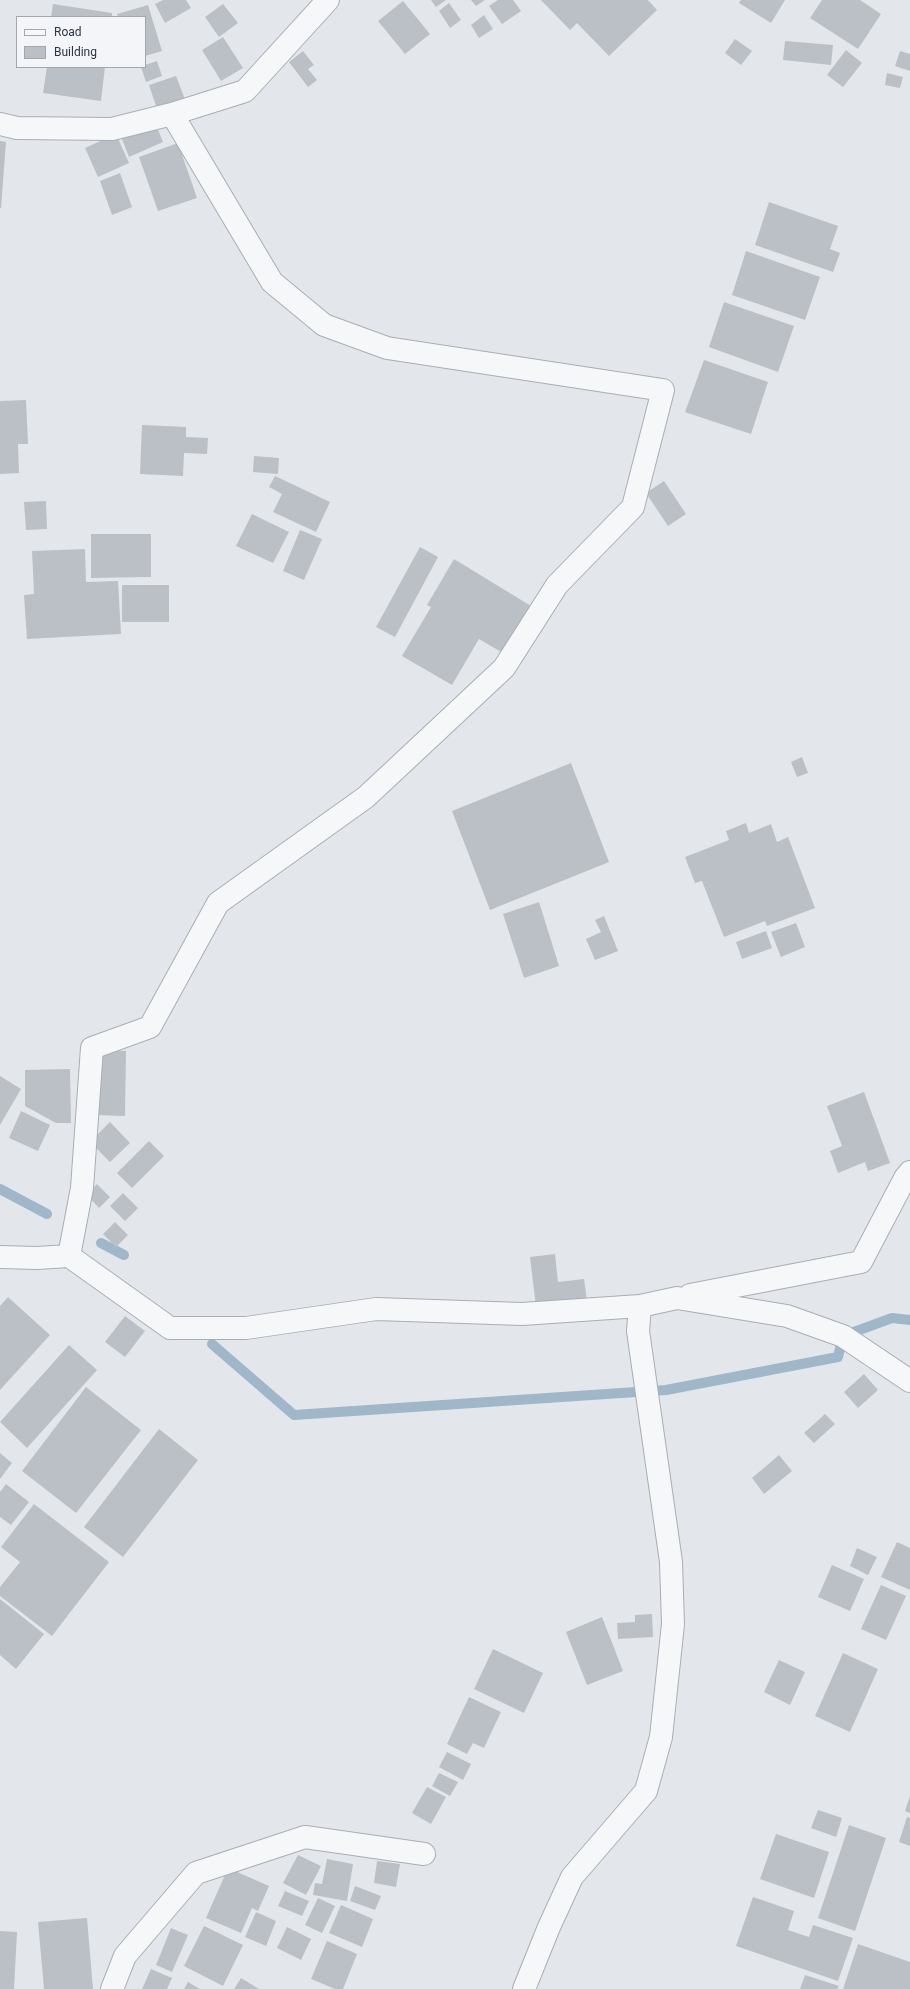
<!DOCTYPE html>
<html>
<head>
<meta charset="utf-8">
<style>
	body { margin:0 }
	#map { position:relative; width:910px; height:1989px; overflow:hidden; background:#e3e7eb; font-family:Roboto,sans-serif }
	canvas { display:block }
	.legend { position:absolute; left:16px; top:16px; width:130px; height:52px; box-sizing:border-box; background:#f3f5f8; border:1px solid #a3a8af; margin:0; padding:5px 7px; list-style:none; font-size:12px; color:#2c3542 }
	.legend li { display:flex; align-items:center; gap:8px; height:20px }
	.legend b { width:20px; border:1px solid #a3a8af }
</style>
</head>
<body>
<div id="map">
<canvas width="910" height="1989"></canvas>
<ul class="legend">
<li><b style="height:5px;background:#f6f7f9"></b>Road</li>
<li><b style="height:11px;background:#bbc0c7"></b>Building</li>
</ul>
</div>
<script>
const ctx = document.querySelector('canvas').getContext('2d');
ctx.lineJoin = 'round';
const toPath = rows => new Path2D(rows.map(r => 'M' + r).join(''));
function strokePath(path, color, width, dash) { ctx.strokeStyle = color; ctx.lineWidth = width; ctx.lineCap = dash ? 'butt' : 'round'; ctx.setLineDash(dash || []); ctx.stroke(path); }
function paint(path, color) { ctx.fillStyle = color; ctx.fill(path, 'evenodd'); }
const stream = toPath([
	[0,1189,47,1214],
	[101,1243,124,1255],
	[212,1344,294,1415,666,1390,838,1357,843,1336,892,1318,910,1320]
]);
const building = toPath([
	[163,0,186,0,191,8,165,23,155,4],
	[431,0,446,0,436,7],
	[471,0,485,0,476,6],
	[498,0,513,0,521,11,502,24,489,6],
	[541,0,648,0,657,10,609,56,577,23,570,30],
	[741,0,785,0,771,23,739,3],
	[822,0,860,0,881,14,858,49,810,18],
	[403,1,430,34,405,54,378,21],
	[449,3,461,20,450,28,439,11],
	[53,4,112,13,112,17,51,17],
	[223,4,238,23,219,37,205,17],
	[148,5,162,51,145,56,145,17,118,17,117,14],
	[484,15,493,29,479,38,471,25],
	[223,37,243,68,221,81,202,50],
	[735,39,752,51,741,65,725,53],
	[785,41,833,45,831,65,783,60],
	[846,50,862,63,843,87,827,75],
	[303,51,314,65,308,69,317,80,308,87,289,62],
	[900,51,910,54,910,71,895,66],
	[157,61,162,76,146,82,141,67,145,67,145,65],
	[47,67,105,67,101,101,43,93],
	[887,73,903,77,900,88,885,85],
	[176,76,186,102,158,112,149,85],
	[154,120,163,142,129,157,120,134],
	[116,134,129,163,98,177,85,148],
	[0,141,6,142,1,208,0,208],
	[178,143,197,198,158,211,139,157],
	[120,173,132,207,112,215,100,181],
	[769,202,838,226,830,249,840,253,833,272,755,245],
	[746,251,820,277,805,320,732,295],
	[724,302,794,326,778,372,709,347],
	[704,360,768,382,751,434,685,412],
	[26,400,28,444,18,444,19,473,0,474,0,401],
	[142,425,186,427,186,437,208,438,207,454,184,453,183,476,140,474],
	[254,456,279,458,278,474,253,472],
	[275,476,330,502,316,532,273,512,282,494,269,487],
	[664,481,686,514,668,526,646,493],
	[46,501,47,529,26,530,24,502],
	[252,514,289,532,273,563,236,546],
	[300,530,322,539,304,580,283,571],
	[91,534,151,534,151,577,91,578],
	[420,547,438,557,395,637,376,627],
	[85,549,86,582,118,581,121,634,27,639,24,595,34,594,32,551],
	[454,559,531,606,503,653,479,639,452,685,402,656,431,607,427,605],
	[122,585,169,585,169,622,122,622],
	[802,757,808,773,797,777,791,762],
	[571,763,609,862,490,910,452,811],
	[746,823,749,833,771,824,777,842,788,837,815,908,767,926,765,921,724,937,702,881,695,883,685,857,729,840,726,831],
	[539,902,559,966,524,978,503,914],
	[604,916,618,951,595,960,586,939,601,932,595,920],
	[796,923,805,947,781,957,771,932],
	[766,931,772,948,742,959,736,942],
	[94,1050,126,1051,125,1116,94,1115],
	[70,1069,71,1123,56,1123,25,1106,25,1070],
	[0,1076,21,1089,0,1125],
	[864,1092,890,1163,868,1171,865,1162,838,1173,830,1151,842,1146,827,1106],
	[21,1111,50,1125,38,1151,9,1138],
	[110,1122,130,1143,110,1162,90,1142],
	[149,1141,164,1156,132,1188,117,1173],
	[97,1184,110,1197,99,1208,87,1195],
	[123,1193,138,1208,125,1221,110,1206],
	[115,1222,128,1235,116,1247,103,1234],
	[555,1254,558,1282,584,1279,587,1300,536,1307,530,1257],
	[8,1297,50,1335,0,1390,0,1306],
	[125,1316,145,1331,125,1357,105,1342],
	[69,1345,97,1370,27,1448,0,1422],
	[864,1374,878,1390,858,1408,844,1392],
	[86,1387,141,1430,76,1513,22,1471],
	[825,1414,835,1424,814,1443,804,1433],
	[159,1429,198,1460,123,1557,84,1527],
	[0,1453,12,1463,0,1479],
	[779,1455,792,1471,764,1494,752,1478],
	[6,1484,29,1502,11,1525,0,1517,0,1492],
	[34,1504,109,1562,52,1636,0,1596,0,1587,20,1562,1,1547],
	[897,1542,910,1548,910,1590,881,1577],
	[857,1548,877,1557,868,1575,850,1566],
	[832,1565,864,1579,850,1611,818,1597],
	[881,1585,906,1596,886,1640,861,1629],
	[0,1599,44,1634,16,1669,0,1655],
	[652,1614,653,1637,618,1639,617,1623,635,1622,635,1615],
	[602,1617,623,1671,587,1685,566,1632],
	[493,1649,543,1673,524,1713,474,1689],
	[843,1653,878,1669,850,1732,815,1716],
	[779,1660,805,1672,790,1705,764,1692],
	[469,1697,501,1712,484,1748,473,1743,467,1754,447,1744],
	[447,1752,471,1764,463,1780,439,1767],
	[439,1773,458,1782,450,1796,432,1786],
	[427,1787,446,1797,431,1824,412,1813],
	[910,1796,910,1813,905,1811],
	[818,1810,842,1818,836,1837,811,1828],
	[907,1817,910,1818,910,1846,899,1842],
	[849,1825,886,1838,855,1931,818,1918],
	[776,1834,829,1852,814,1898,760,1879],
	[298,1855,321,1866,306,1895,283,1883],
	[327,1859,353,1864,347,1901,313,1895,315,1883,322,1884],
	[377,1861,400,1864,396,1887,374,1883],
	[228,1868,269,1886,258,1911,252,1908,241,1933,206,1918],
	[355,1886,381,1896,375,1910,350,1901],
	[285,1891,309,1901,302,1916,278,1906],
	[753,1897,794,1911,788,1930,809,1937,813,1925,853,1938,838,1981,736,1946],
	[318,1898,335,1906,322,1933,305,1925],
	[341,1905,373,1919,362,1947,329,1933],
	[256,1912,276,1921,266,1946,245,1937],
	[87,1918,93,1989,44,1989,38,1922],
	[204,1926,243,1945,223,1986,184,1966],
	[287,1927,311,1939,301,1960,277,1948],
	[171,1928,188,1935,172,1972,156,1965],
	[0,1931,17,1932,14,1989,0,1989],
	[327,1941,357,1954,343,1989,335,1989,311,1979],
	[858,1944,910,1962,910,1989,843,1989],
	[151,1969,172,1978,167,1989,142,1989],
	[805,1975,839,1986,837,1989,800,1989],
	[241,1978,259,1989,234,1989],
	[188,1982,200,1989,184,1989]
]);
const street = toPath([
	[0,124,17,128,112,129,172,114,245,91,328,0],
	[69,1256,170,1328,246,1328,376,1309,522,1314,640,1306,677,1298,787,1316,843,1336,910,1381],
	[0,1257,37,1258,69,1256,82,1188,92,1048,150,1027,218,903,366,797,504,668,557,585,633,507,663,390,387,348,324,325,272,282,172,114],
	[690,1295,861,1262,905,1178,910,1172],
	[112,1989,125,1956,196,1873,305,1837,424,1854],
	[524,1989,549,1927,572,1877,646,1791,661,1737,673,1624,671,1562,638,1331,640,1306]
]);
strokePath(stream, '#a0b6c9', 10);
paint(building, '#bbc0c7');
strokePath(street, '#a8aeb5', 24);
strokePath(street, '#f6f7f9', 22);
</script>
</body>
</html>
